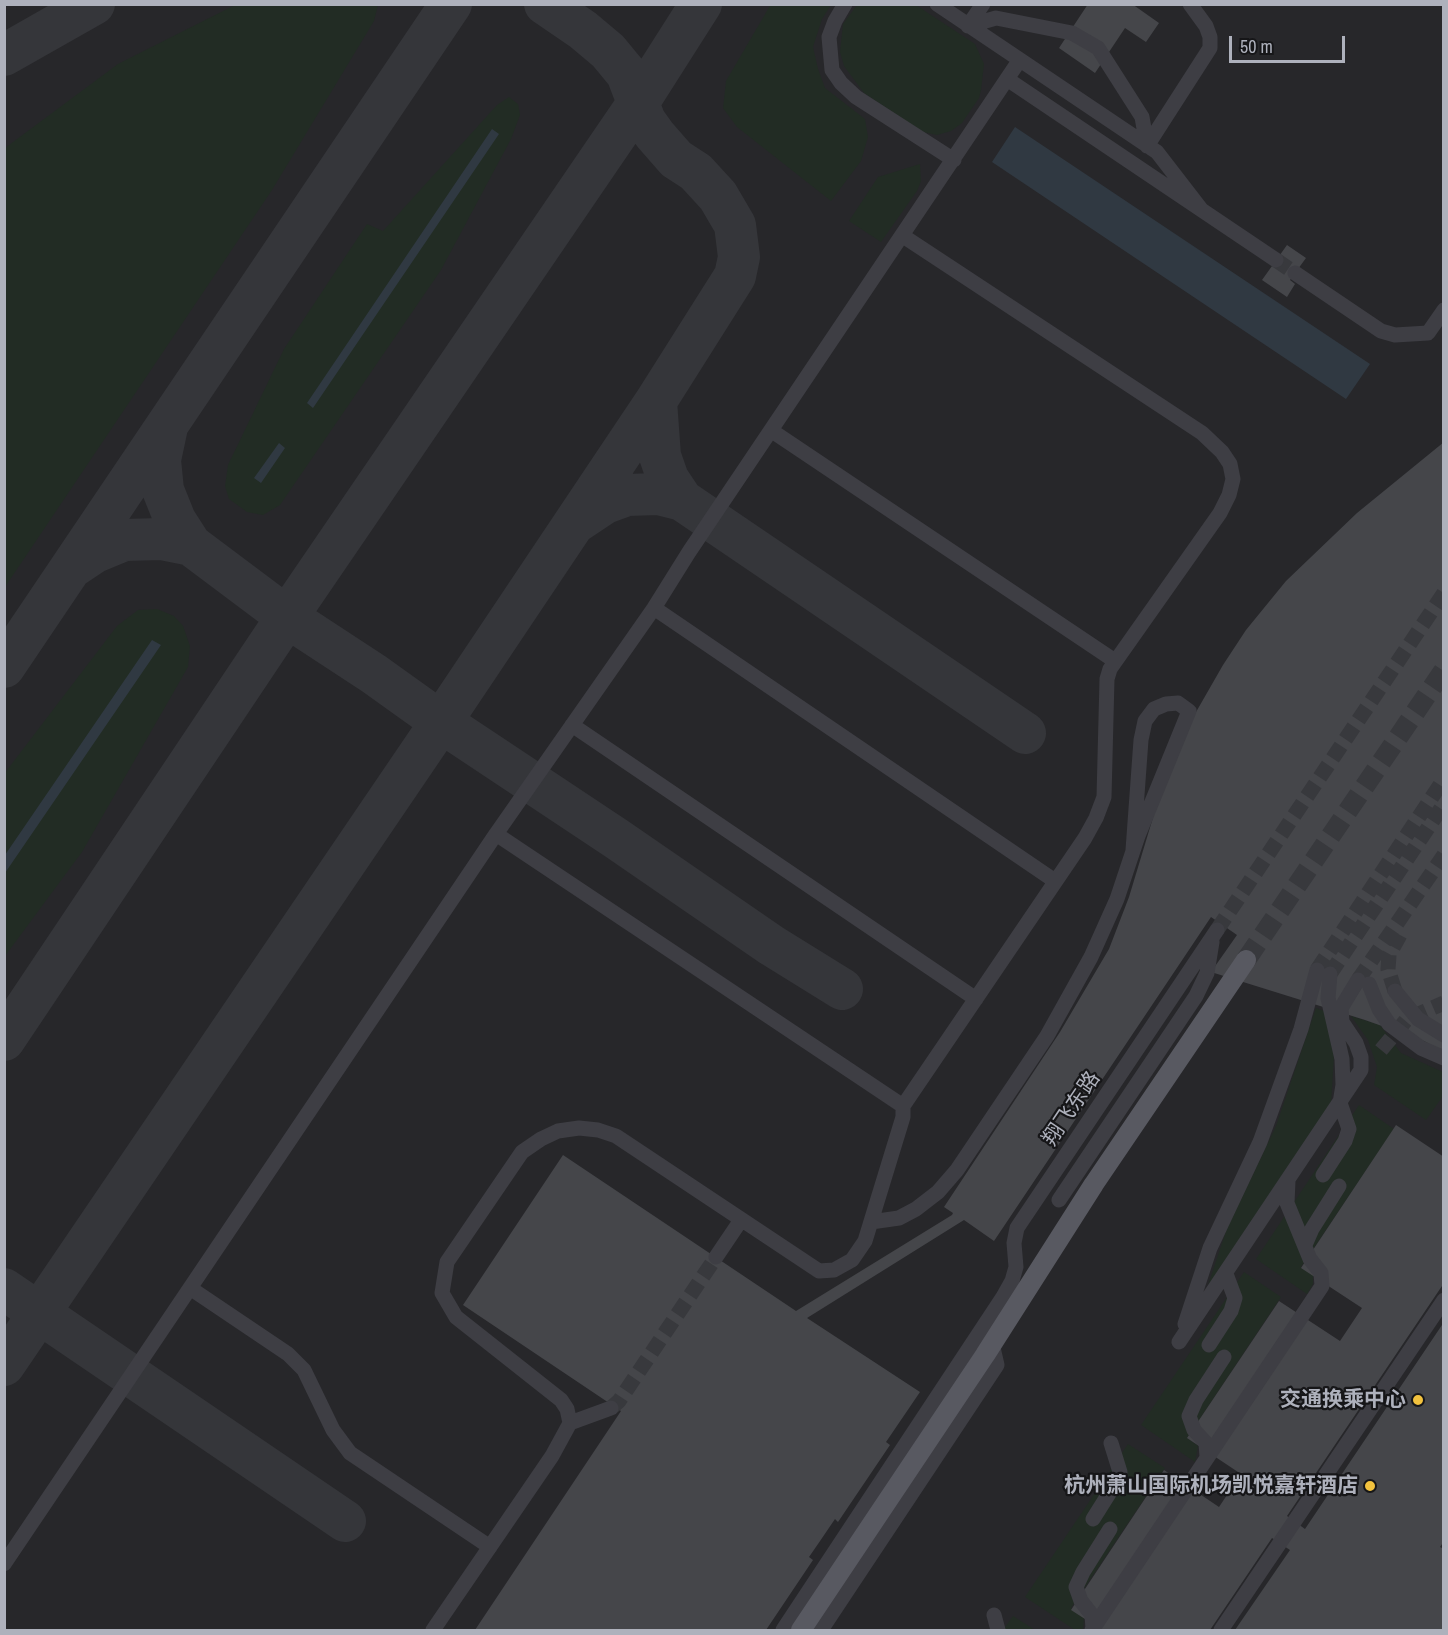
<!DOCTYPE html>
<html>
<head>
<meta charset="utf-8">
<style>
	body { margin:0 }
	#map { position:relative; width:1448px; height:1635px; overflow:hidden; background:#1b1b1d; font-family:"Archivo Narrow",sans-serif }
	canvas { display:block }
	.frame { position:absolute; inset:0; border:6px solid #aeb1bc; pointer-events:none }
	.scale { position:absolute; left:1229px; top:36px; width:116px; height:27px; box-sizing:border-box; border:3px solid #aeb1bc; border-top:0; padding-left:8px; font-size:18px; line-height:21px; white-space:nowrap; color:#aeb1bc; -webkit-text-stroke:4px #161618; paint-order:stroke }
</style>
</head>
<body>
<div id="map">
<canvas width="1448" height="1635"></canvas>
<div class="frame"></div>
<div class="scale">50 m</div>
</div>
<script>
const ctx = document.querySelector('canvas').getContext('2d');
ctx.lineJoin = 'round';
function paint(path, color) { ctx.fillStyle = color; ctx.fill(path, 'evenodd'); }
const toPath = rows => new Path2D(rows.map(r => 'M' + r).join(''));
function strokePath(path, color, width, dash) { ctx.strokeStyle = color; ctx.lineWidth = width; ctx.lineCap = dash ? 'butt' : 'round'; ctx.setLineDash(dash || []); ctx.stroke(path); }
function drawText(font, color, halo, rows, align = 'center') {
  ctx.font = font + ' "Archivo Narrow","Noto Sans SC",sans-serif'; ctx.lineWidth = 4.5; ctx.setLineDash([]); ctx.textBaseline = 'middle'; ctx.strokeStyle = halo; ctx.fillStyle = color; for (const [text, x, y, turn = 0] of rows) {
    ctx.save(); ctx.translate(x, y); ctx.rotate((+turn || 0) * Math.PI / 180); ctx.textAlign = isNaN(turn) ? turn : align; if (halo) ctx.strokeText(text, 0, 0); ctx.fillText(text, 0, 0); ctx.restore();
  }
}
const built = toPath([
	[5,5,1443,5,1443,1630,5,1630]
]);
const green = toPath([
	[237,4,378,5,374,21,272,190,5,587,5,148,118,64],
	[771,4,831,5,822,19,813,47,818,69,825,88,865,119,868,137,861,161,831,201,737,127,723,108,726,81],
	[857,5,916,5,975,44,984,64,981,90,979,98,962,123,951,131,937,135,923,132,864,93,844,66,840,52,843,24],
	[509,97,518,104,520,115,511,139,441,270,280,505,263,515,247,512,229,499,225,486,228,465,284,349,367,224,383,231,497,105],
	[920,164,921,181,917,191,881,242,849,221,878,177],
	[157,609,174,616,183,626,190,646,188,667,82,852,5,956,4,774,117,626,138,610],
	[1316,1008,1324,1011,1334,1055,1331,1105,1206,1291,1226,1231,1276,1126],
	[1351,1016,1380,1025,1401,1053,1443,1072,1443,1096,1426,1120,1374,1085,1377,1067,1368,1040],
	[1359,1105,1394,1129,1301,1267,1313,1275,1313,1284,1307,1294,1256,1259],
	[1244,1272,1281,1297,1187,1438,1198,1446,1195,1462,1141,1425],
	[1128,1444,1165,1468,1071,1608,1084,1617,1083,1630,1075,1630,1025,1597],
	[1013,1616,1035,1630,1003,1630]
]);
const water = toPath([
	[1015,127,1370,364,1346,399,992,162],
	[492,129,499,134,313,408,307,403],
	[279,443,285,448,261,483,254,478],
	[152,640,161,645,5,873,5,855]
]);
const taxiway = toPath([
	[4,55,94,4],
	[656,401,660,456,668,479,682,500],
	[167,427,160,460,163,490,175,520,191,545],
	[578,521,605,503,627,495,658,494,682,500,1025,733],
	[71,568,95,552,124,540,161,539,191,545,287,617,374,674,441,722,617,839,771,945,842,989],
	[4,667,451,4],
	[4,1040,287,617,638,103,701,4],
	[4,1289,345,1521],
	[4,1365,441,722,656,401,735,276,739,257,735,225,718,196,696,172,676,159,655,135,645,121,627,74,608,51,583,30,545,4]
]);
const building = toPath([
	[1088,4,1132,4,1159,23,1146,42,1125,28,1095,73,1059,48],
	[1287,245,1306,258,1290,280,1295,284,1287,297,1262,280],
	[1444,442,1444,1052,1424,1041,1365,1020,1211,972,1237,935,1211,917,994,1241,964,1220,807,1318,920,1392,886,1442,890,1445,838,1522,835,1519,818,1544,809,1557,813,1560,766,1630,475,1630,621,1411,463,1305,563,1155,796,1311,952,1215,953,1213,944,1207,1060,1032,1109,949,1129,897,1158,801,1188,726,1223,665,1246,630,1286,581,1357,513],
	[1396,1125,1444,1157,1444,1283,1287,1516,1305,1529,1444,1322,1444,1541,1440,1547,1444,1549,1444,1630,1235,1630,1290,1550,1272,1538,1210,1630,1102,1630,1071,1610,1164,1470,1219,1507,1241,1474,1187,1438,1279,1301,1340,1341,1362,1308,1301,1268]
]);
const minorTunnel = toPath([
	[1276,260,1295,273],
	[1217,930,1444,593],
	[1317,970,1444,779],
	[1330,974,1444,804],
	[1358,980,1444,855],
	[1395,991,1388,969,1389,955,1400,935],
	[1381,1050,1407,1019,1444,1003],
	[611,1408,619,1401,716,1257]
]);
const majorTunnel = toPath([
	[1246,960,1444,670]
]);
const minor = toPath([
	[845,4,835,21,829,37,832,70,841,83,856,97,954,160],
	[937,4,1157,152,1201,209],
	[968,26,996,18,1072,33,1098,48,1142,117,1147,146],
	[968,26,983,4],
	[1007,79,1276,260],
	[1147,146,1210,48,1210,37,1206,26,1190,4],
	[903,236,1202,433,1222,452,1230,464,1233,479,1229,495,1220,513,1110,669,1107,679,1104,797,1096,818,1085,838,903,1106],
	[1295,273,1381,331,1395,335,1428,333,1444,310],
	[772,431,1115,661],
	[654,608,1055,881],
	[572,725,976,999],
	[1369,984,1379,1009,1389,1024,1421,1048,1444,1058],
	[1395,991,1418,1019,1444,1035],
	[1323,1175,1345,1141,1349,1129,1340,1103,1343,1085,1342,1059,1328,998,1330,974],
	[1059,1200,1196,996,1207,973,1212,942],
	[871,1222,899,1218,916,1209,938,1192,957,1170,1047,1036,1091,957,1117,899,1138,836,1189,711,1178,703,1166,704,1154,709,1145,721,1141,740,1133,850],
	[1305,1245,1312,1229,1339,1186],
	[716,1257,741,1220],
	[190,1288,288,1354,304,1370,333,1430,350,1453,490,1547],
	[1185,1324,1210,1248,1260,1142,1301,1029,1317,970],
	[1179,1342,1361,1070,1361,1057,1356,1043,1342,1022,1341,1008,1358,980],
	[1209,1345,1231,1311,1235,1298,1226,1274],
	[570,1423,611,1408],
	[1207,1457,1206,1443,1194,1430,1189,1416,1196,1400,1224,1357],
	[1093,1519,1115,1484,1120,1472,1111,1443],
	[4,1564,496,834],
	[994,1615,998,1630],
	[1093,1629,1092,1615,1081,1601,1076,1587,1083,1572,1110,1529],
	[433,1630,552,1456,570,1423,567,1409,561,1400,456,1317,442,1293,447,1262,522,1152,541,1139,558,1131,579,1128,598,1130,616,1136,819,1271,834,1270,852,1260,865,1241,903,1117,903,1106,496,834,654,608,689,552,1019,61],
	[783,1630,1003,1297,1012,1281,1016,1267,1014,1243,1017,1228,1217,930],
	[821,1630,997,1365,991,1339],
	[1092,1630,1322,1286,1321,1273,1310,1259,1287,1203,1288,1181],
	[1221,1630,1444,1300]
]);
const major = toPath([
	[801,1630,985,1355,1094,1184,1246,960]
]);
const markers = [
	[1418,1400,6,"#f2c23e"],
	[1370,1486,6,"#f2c23e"]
];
const streetNames = [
	["翔飞东路",1072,1109,-56]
];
const poiNames = [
	["交通换乘中心",1406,1400],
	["杭州萧山国际机场凯悦嘉轩酒店",1358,1486]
];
paint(built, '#27272a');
paint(green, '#222c24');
paint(water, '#303942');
strokePath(taxiway, '#35363a', 42);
paint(building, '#45464a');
strokePath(minorTunnel, '#38393d', 15, [15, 8]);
strokePath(majorTunnel, '#38393d', 20, [20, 10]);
strokePath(minor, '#3e3e44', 15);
strokePath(major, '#585961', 20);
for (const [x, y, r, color] of markers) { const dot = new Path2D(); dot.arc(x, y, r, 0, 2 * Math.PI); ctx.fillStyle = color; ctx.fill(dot); strokePath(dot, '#161618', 2); }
drawText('21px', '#aeb1bc', '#161618', streetNames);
drawText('bold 21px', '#aeb1bc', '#161618', poiNames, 'right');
</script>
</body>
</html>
